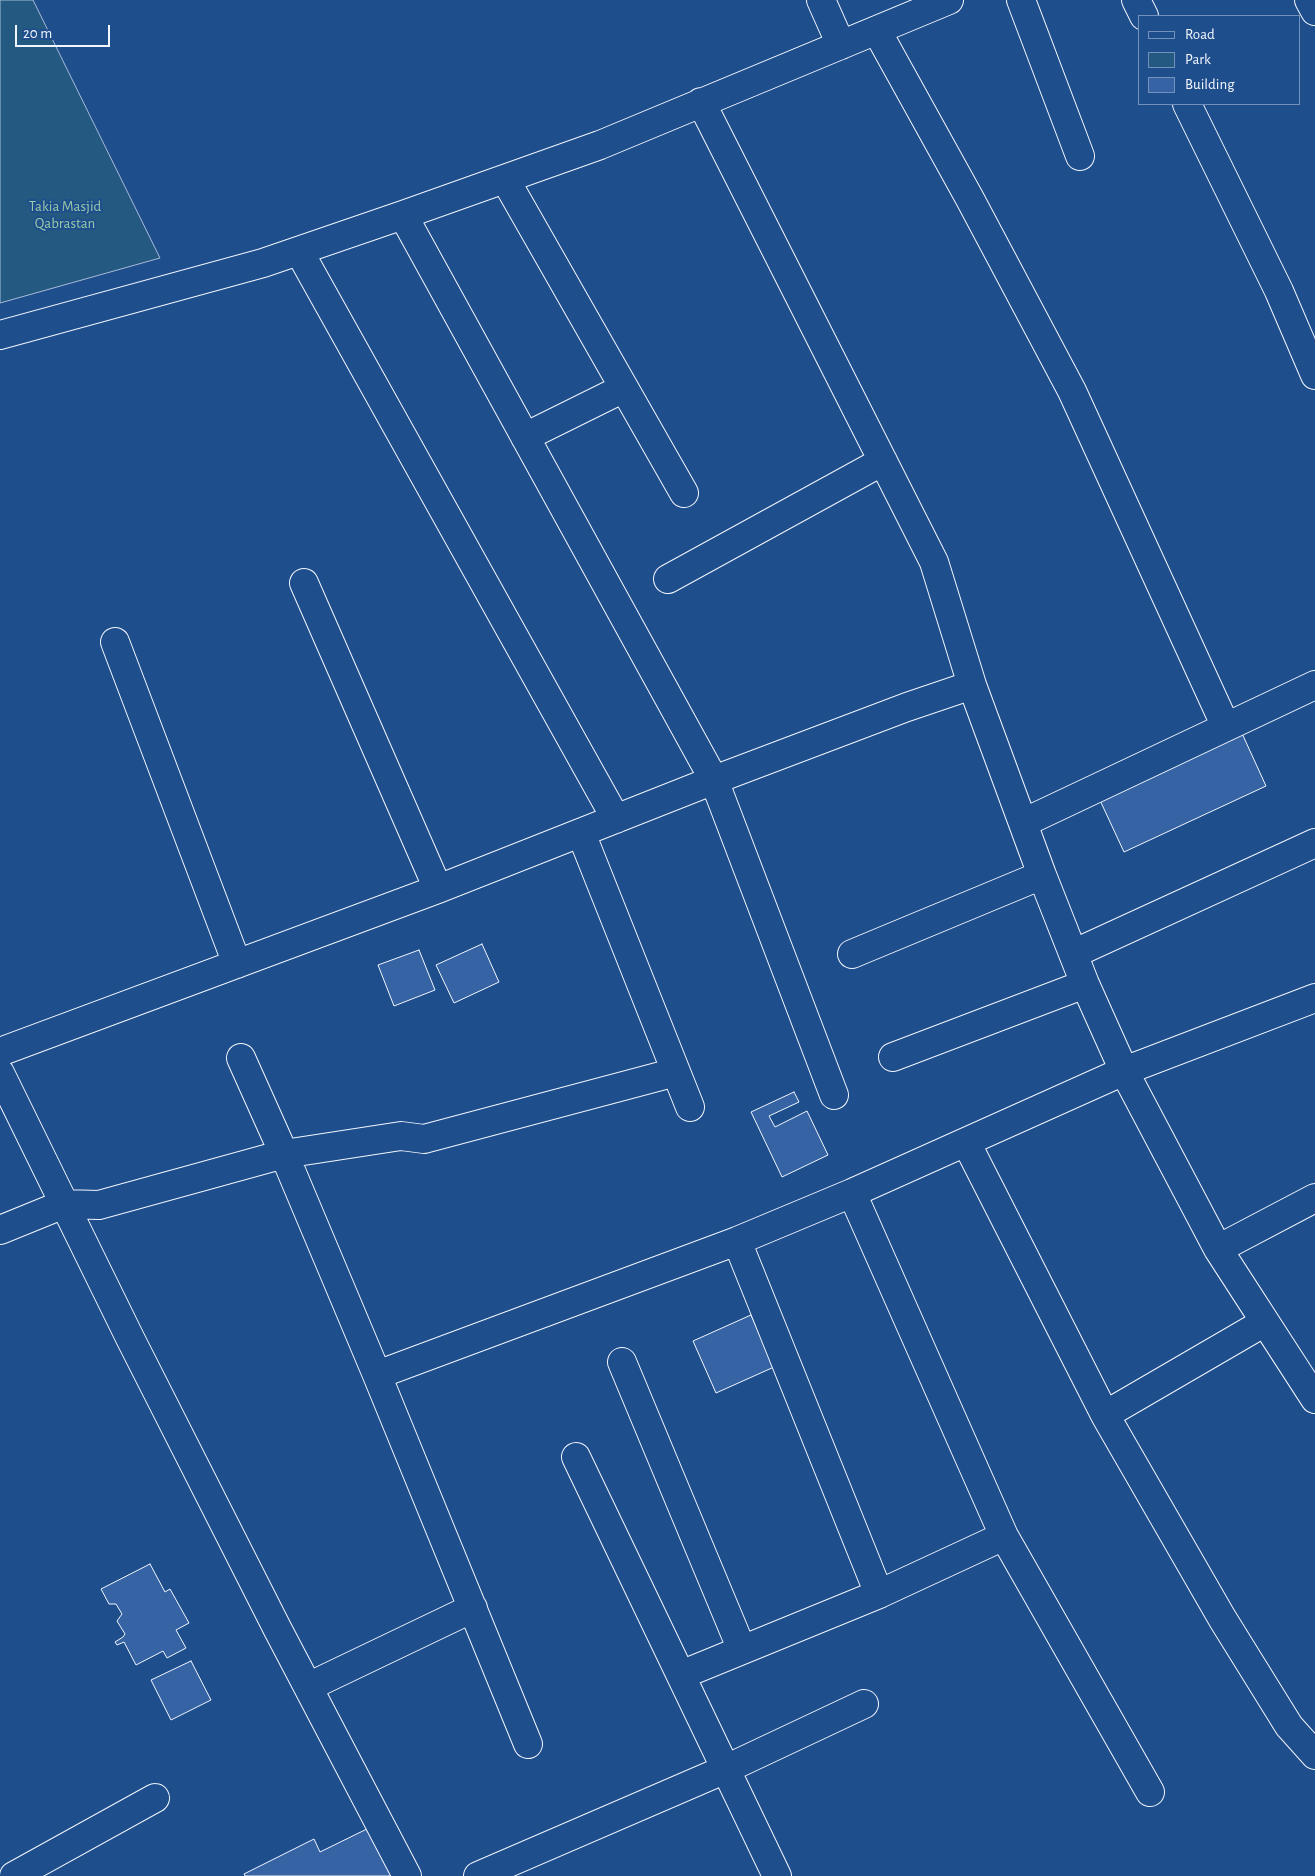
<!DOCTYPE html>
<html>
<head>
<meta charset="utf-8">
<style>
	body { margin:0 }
	#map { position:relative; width:1315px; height:1876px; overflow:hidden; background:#1f4e8c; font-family:"Alegreya Sans",sans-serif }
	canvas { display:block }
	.legend { position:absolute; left:1138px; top:15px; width:162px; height:90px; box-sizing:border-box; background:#1f4e8c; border:1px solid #7391ba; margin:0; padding:6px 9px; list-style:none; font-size:15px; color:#f2f6ff }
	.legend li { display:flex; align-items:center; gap:10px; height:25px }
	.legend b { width:25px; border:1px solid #7391ba }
	.scale { position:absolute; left:15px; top:25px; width:95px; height:22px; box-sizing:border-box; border:2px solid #f2f6ff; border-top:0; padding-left:6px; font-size:15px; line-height:18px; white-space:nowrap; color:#f2f6ff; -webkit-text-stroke:4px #1f4e8c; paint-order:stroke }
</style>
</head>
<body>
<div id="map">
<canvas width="1315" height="1876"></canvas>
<ul class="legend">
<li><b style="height:6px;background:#1f4e8c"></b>Road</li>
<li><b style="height:14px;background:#245a82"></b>Park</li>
<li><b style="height:14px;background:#3563a3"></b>Building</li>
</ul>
<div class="scale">20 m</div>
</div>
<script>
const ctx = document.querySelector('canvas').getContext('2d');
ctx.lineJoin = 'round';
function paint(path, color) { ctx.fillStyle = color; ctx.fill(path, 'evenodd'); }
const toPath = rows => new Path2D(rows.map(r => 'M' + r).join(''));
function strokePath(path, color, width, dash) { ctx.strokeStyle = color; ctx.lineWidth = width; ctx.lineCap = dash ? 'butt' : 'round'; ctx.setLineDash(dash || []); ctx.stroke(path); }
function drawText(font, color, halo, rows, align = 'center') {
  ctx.font = font + ' "Alegreya Sans",sans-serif'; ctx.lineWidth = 4; ctx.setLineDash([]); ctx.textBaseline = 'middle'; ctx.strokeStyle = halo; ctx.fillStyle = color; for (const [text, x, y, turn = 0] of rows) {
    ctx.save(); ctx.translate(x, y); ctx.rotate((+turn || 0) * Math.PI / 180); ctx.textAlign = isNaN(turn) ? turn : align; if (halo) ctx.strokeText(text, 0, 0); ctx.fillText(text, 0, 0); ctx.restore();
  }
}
const green = toPath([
	[0,0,33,0,160,258,0,303,0,0]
]);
const building = toPath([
	[1240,729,1266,786,1124,852,1098,796,1240,729],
	[482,944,499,982,454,1003,436,965,482,944],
	[419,950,435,990,394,1006,378,965,419,950],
	[794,1092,799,1102,769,1116,775,1127,807,1111,828,1155,782,1177,751,1112,794,1092],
	[751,1315,774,1367,716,1393,693,1341,751,1315],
	[150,1564,165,1592,170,1589,189,1623,176,1630,186,1648,167,1658,163,1651,136,1665,124,1642,117,1645,115,1642,123,1637,125,1634,117,1621,122,1614,116,1604,109,1604,101,1589,150,1564],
	[191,1661,211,1700,171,1720,151,1680,191,1661],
	[373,1826,397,1876,245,1876,244,1874,314,1839,320,1852,373,1826]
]);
const street = toPath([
	[821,0,841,45],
	[1021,0,1080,156],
	[1136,0,1144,16],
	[1309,0,1315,11],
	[877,31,970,199,1072,391,1226,727],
	[701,102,934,562,972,685,1042,875,1085,984,1124,1071,1218,1249,1315,1399],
	[1187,104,1279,291,1315,375],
	[505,179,684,493],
	[403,215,714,780,834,1095],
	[299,251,616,819],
	[0,335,263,263,403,215,600,145,949,0],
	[525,437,624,388],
	[668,579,883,461],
	[304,583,438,889],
	[115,642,237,964],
	[1023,823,1315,685],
	[581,833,690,1107],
	[852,954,1042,875],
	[1073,954,1315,843],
	[0,1052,438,889,714,780,907,707,972,685],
	[893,1057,1085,984],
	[241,1058,284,1154,377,1375,528,1744],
	[0,1073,130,1338,277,1628,407,1876],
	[966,1142,1105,1415,1222,1618,1289,1726,1315,1755],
	[852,1193,1004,1536,1150,1792],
	[0,1230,64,1204,99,1205,284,1154,401,1136,424,1139,676,1072],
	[737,1241,879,1594],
	[1218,1249,1315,1198],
	[622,1362,742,1650],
	[377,1375,737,1241,852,1193,1124,1071,1315,998],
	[1105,1415,1265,1322],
	[576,1457,777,1876],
	[681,1675,879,1594,1004,1536],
	[308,1687,473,1608],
	[14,1876,155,1798],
	[478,1876,726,1769,864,1704]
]);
const parkNames = [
	["Takia Masjid",65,206],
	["Qabrastan",65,223]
];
paint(green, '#245a82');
strokePath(green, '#a8bbd7', 1);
paint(building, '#3563a3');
strokePath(building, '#f2f6ff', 1);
strokePath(street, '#f2f6ff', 30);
strokePath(street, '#1f4e8c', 28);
drawText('15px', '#97c8a6', '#1f4e8c', parkNames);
</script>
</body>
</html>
